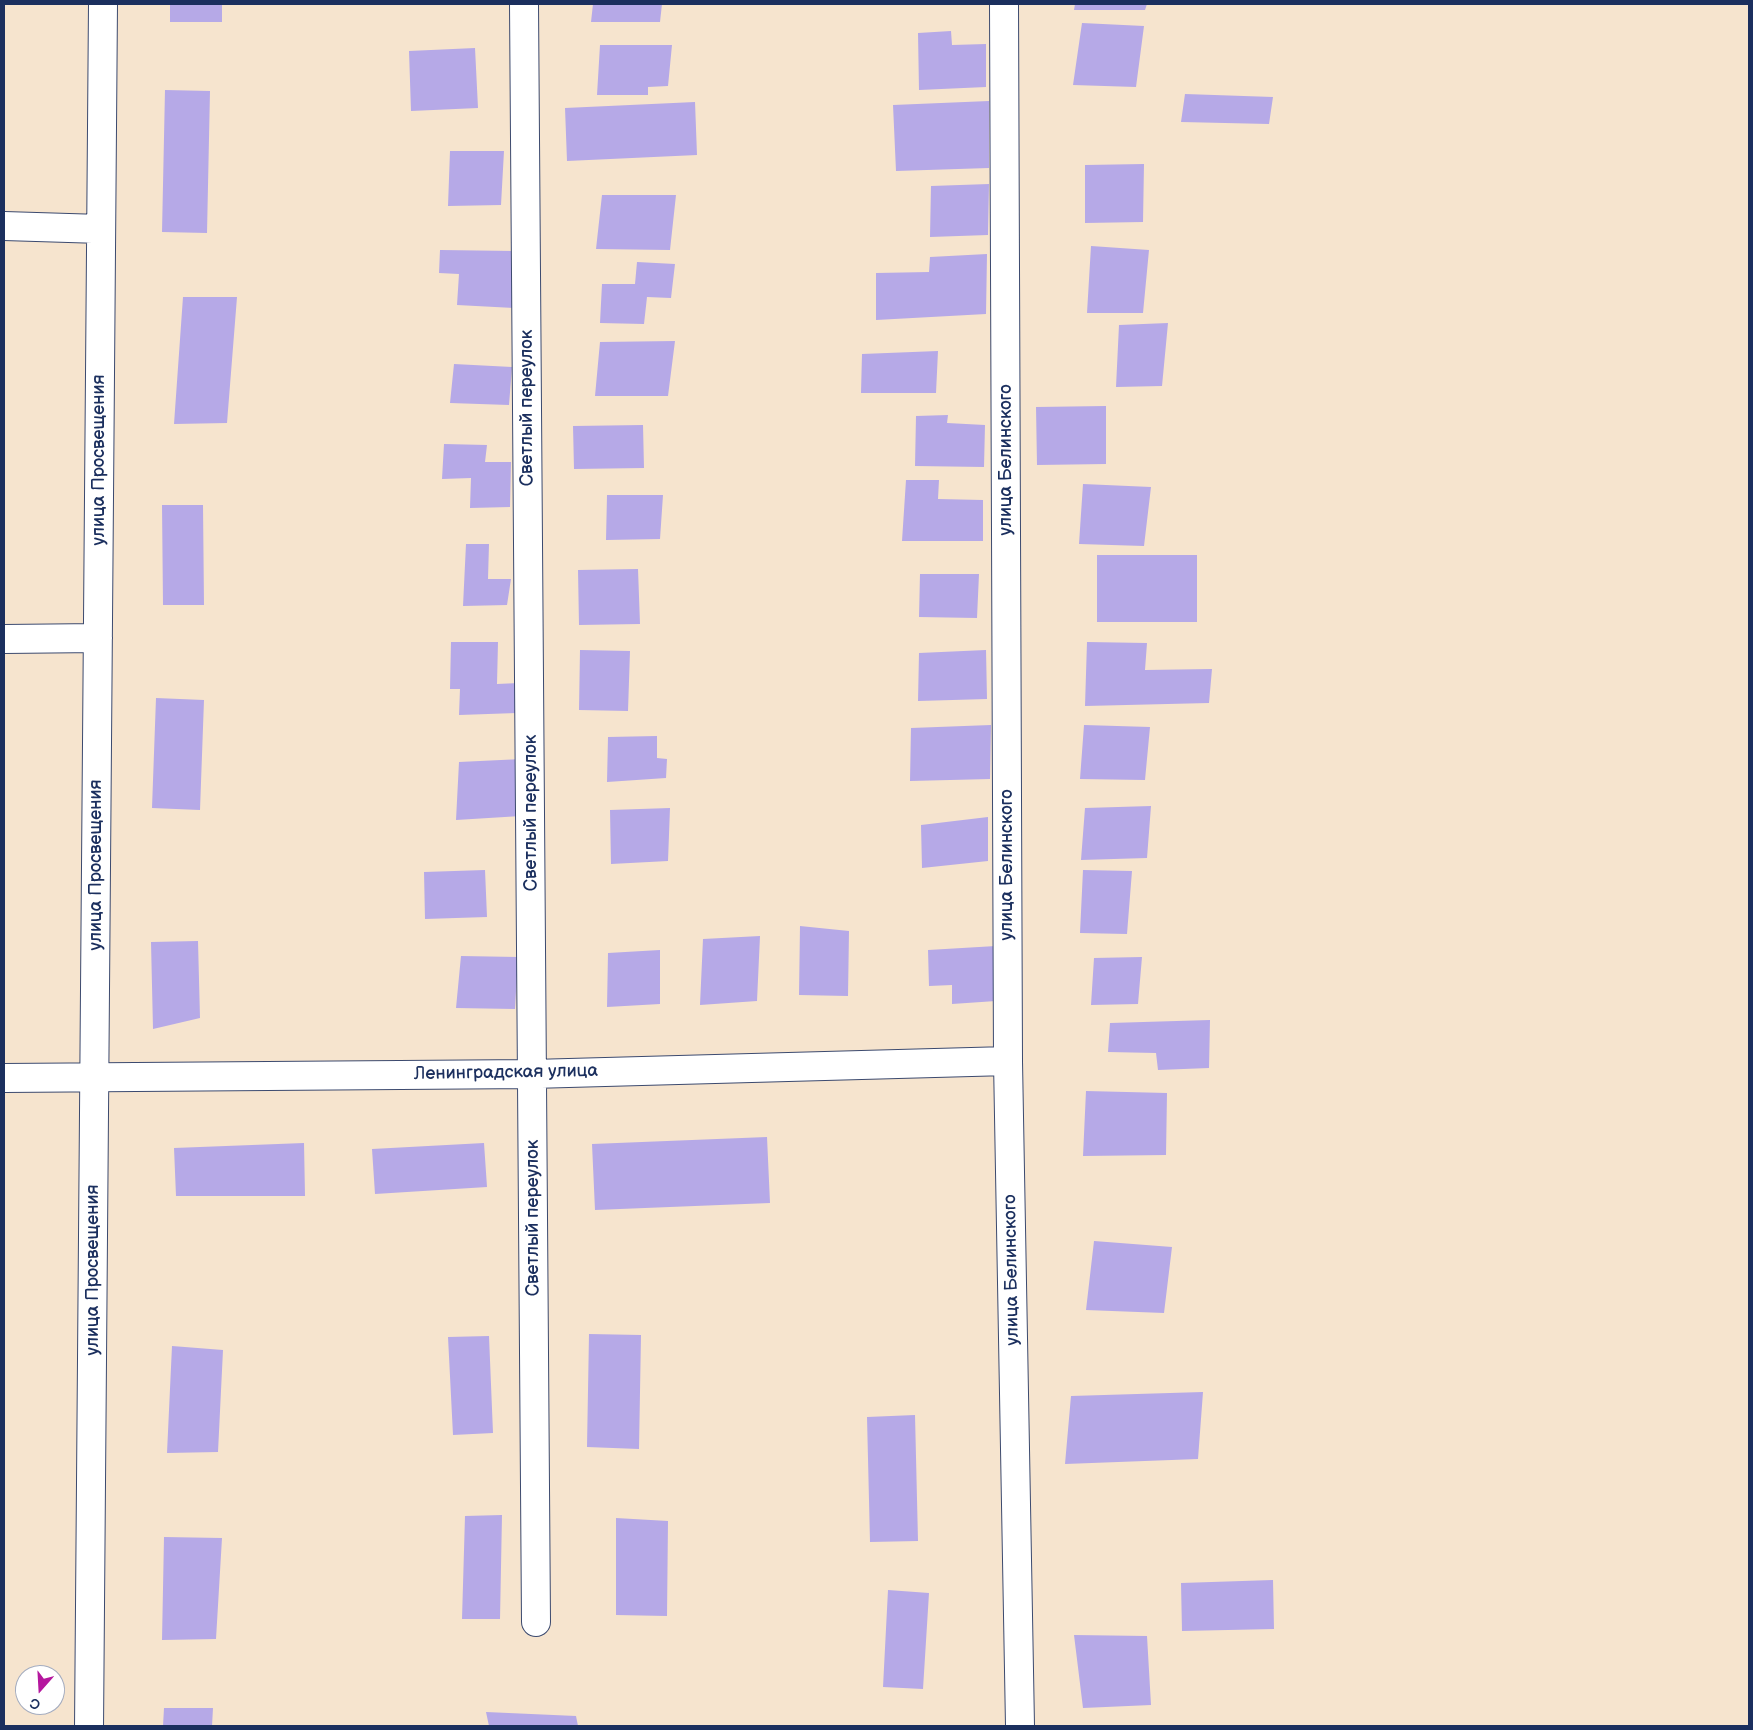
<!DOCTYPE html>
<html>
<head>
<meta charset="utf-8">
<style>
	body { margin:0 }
	#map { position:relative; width:1753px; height:1730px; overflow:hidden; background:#f6e4ce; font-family:"Balsamiq Sans",sans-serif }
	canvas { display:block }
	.frame { position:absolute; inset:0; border:5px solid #1b2f5e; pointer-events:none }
	.north { position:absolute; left:15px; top:1665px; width:50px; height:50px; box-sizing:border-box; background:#fff; border:1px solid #a4acbf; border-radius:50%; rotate:199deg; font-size:14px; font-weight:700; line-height:20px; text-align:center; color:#1b2f5e }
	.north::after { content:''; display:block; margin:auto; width:18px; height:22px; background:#b5179e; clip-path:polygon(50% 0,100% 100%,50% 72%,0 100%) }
</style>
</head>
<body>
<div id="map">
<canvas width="1753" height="1730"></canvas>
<div class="frame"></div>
<div class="north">С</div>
</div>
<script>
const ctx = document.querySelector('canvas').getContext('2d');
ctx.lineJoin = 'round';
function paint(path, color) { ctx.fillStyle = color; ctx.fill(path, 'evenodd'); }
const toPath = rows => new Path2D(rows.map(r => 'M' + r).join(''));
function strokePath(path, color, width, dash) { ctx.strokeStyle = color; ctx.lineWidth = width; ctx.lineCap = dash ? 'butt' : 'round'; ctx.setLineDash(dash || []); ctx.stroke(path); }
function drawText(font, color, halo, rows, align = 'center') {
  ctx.font = font + ' "Balsamiq Sans",sans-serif'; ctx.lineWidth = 4; ctx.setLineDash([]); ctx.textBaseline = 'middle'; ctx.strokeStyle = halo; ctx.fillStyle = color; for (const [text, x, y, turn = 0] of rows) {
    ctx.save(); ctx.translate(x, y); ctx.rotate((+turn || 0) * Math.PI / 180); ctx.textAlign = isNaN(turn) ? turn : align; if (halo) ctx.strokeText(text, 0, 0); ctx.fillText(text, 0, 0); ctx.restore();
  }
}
const building = toPath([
	[170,4,222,4,222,22,170,22],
	[593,4,662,4,660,22,591,22],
	[1075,4,1147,4,1145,10,1074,10],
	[1082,23,1144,26,1136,87,1073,85],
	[951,31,952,45,986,44,986,87,919,90,918,33],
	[600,45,672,45,668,86,648,87,648,95,597,95],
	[475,48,478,108,411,111,409,51],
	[165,90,210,91,207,233,162,232],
	[1185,94,1273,97,1269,124,1181,122],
	[989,101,989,168,896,171,893,105],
	[695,102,697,155,567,161,565,108],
	[450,151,504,151,501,205,448,206],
	[1144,164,1143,222,1085,223,1085,165],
	[989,184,988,235,930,237,931,186],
	[602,195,676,195,670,250,596,249],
	[1091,246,1149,250,1143,313,1087,313],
	[440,250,514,251,514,308,457,305,459,274,439,273],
	[987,254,986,314,876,320,876,273,929,272,930,257],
	[637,262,675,264,671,298,647,297,644,324,600,323,602,284,635,284],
	[183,297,237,297,227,423,174,424],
	[1168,323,1162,386,1116,387,1119,325],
	[675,341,668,396,595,396,600,342],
	[938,351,936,393,861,393,862,354],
	[454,364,512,367,509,405,450,403],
	[1106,406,1106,464,1037,465,1036,407],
	[948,415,947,423,985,425,984,467,915,466,916,416],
	[643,425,644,468,574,469,573,426],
	[444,444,487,445,485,462,511,462,510,507,470,508,471,478,442,479],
	[906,480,939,480,938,499,983,500,983,541,902,541],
	[1083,484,1151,487,1144,546,1079,544],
	[607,495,663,495,660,539,606,540],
	[162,505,203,505,204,605,163,605],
	[466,544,489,544,488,579,511,579,507,605,463,606],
	[1097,555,1197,555,1197,622,1097,622],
	[638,569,640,624,579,625,578,570],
	[920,574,979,574,977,618,919,617],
	[451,642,498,642,497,684,519,683,517,713,459,715,460,689,450,689],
	[1087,642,1147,643,1145,670,1212,669,1209,703,1085,706],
	[580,650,630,651,628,711,579,710],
	[986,650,987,699,918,701,919,653],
	[156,698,204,700,200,810,152,808],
	[991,725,990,779,910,781,911,728],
	[1084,725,1150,727,1145,780,1080,779],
	[657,736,657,758,667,759,666,778,607,782,608,737],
	[522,759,521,816,456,820,459,762],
	[1151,806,1147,858,1081,860,1085,808],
	[670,808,668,861,611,864,610,810],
	[988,817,988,861,922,868,921,825],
	[485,870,487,917,425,919,424,872],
	[1083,870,1132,871,1127,934,1080,933],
	[800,926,849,931,848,996,799,995],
	[760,936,757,1001,700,1005,703,939],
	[198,941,200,1018,153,1029,151,942],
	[996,946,996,1001,952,1004,952,985,929,986,928,950],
	[660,950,660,1004,607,1007,608,953],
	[461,956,518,957,515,1009,456,1008],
	[1142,957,1138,1004,1091,1005,1094,958],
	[1210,1020,1209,1068,1158,1070,1156,1053,1108,1052,1110,1023],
	[1086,1091,1167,1093,1166,1155,1083,1156],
	[767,1137,770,1203,595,1210,592,1144],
	[304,1143,305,1196,176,1196,174,1148],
	[484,1143,487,1187,375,1194,372,1149],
	[1094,1241,1172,1247,1164,1313,1086,1310],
	[589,1334,641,1335,639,1449,587,1447],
	[489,1336,493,1433,453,1435,448,1337],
	[172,1346,223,1350,218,1452,167,1453],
	[1203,1392,1198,1459,1065,1464,1071,1396],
	[915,1415,918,1541,870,1542,867,1417],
	[502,1515,500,1619,462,1619,465,1516],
	[616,1518,668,1521,667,1616,616,1615],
	[164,1537,222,1538,216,1639,162,1640],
	[1273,1580,1274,1629,1182,1631,1181,1583],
	[888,1590,929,1593,923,1689,883,1687],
	[1074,1635,1147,1636,1151,1705,1083,1708],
	[164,1708,213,1708,212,1726,163,1726],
	[486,1712,576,1716,578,1726,489,1726]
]);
const minor = toPath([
	[524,4,536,1622],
	[1004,4,1008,1061,1020,1726],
	[4,226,101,229],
	[4,639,98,638],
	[4,1078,532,1074,1008,1061],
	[89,1726,103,4]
]);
const streetNames = [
	["Светлый переулок",527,408,-90],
	["улица Просвещения",99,460,-90],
	["улица Белинского",1006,460,-90],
	["Светлый переулок",531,813,-90],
	["улица Просвещения",96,865,-90],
	["улица Белинского",1007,865,-90],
	["Ленинградская улица",506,1073,-1],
	["Светлый переулок",533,1218,-90],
	["улица Просвещения",93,1270,-90],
	["улица Белинского",1012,1270,-91]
];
paint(building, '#b6a9e7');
strokePath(minor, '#3c4a6f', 30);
strokePath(minor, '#fff', 28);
drawText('18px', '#1b2f5e', '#fff', streetNames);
</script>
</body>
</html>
